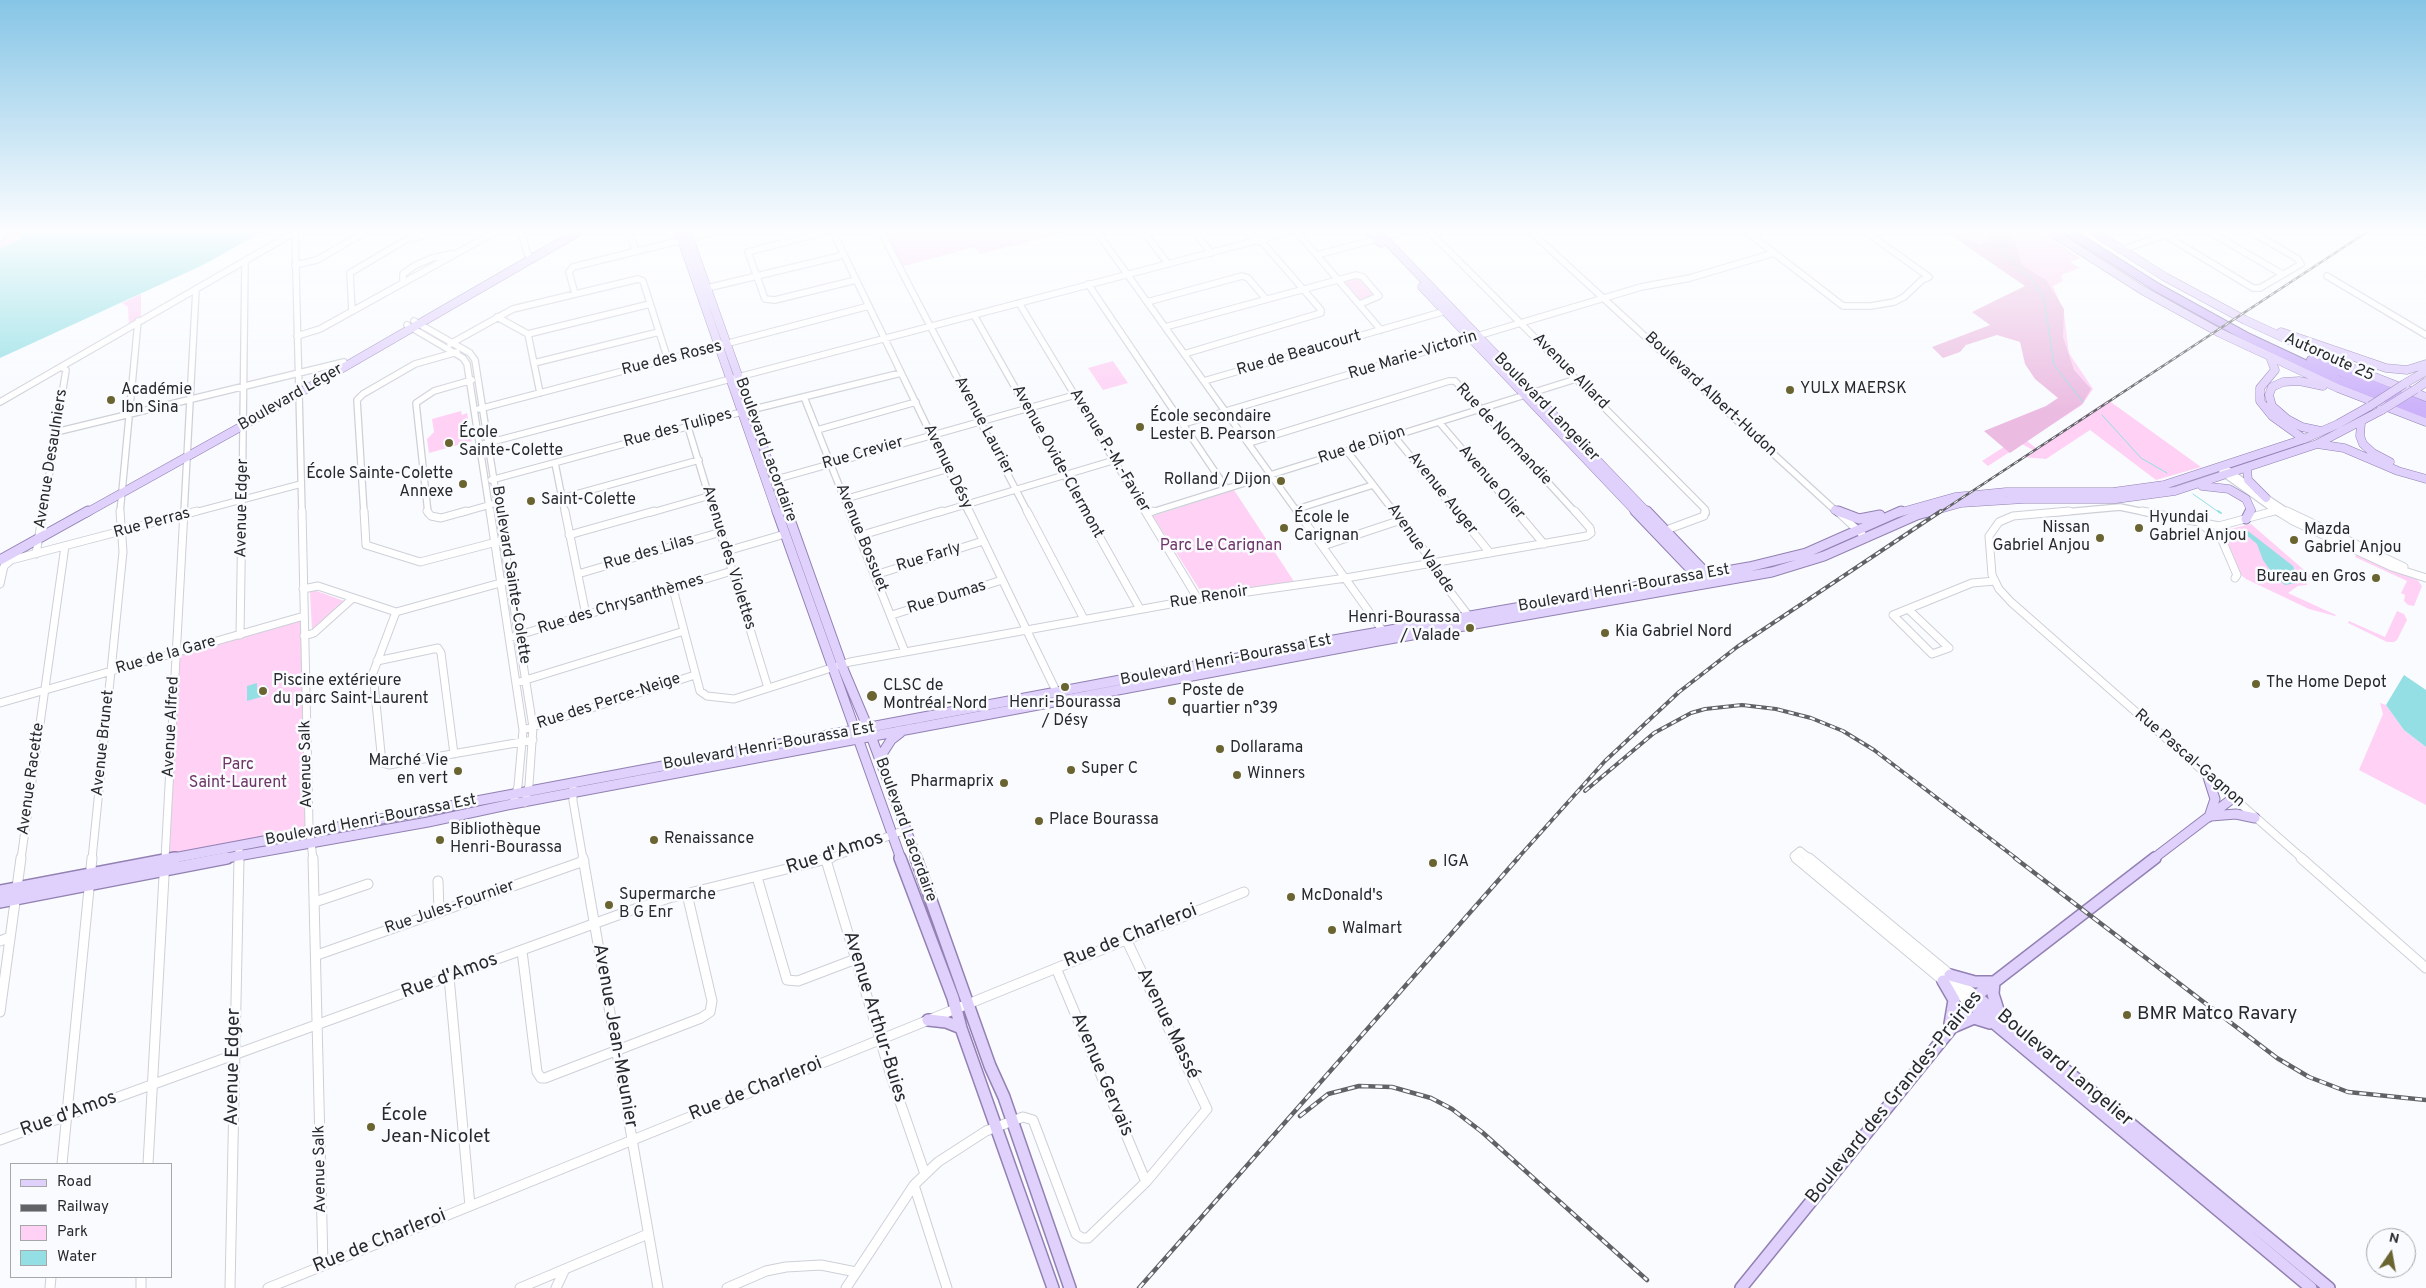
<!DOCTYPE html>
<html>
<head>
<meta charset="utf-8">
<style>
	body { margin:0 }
	#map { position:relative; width:2426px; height:1288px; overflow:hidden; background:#f9fbff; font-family:Overpass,sans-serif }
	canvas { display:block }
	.legend { position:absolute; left:10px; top:1163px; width:162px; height:115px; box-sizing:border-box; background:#f9fbff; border:1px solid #a5a7aa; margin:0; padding:6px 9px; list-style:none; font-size:15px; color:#28292b }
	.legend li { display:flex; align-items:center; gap:10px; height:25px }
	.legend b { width:25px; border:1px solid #a5a7aa }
	.north { position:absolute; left:2366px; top:1228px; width:50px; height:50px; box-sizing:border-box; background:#f9fbff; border:1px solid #a5a7aa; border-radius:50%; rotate:12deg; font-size:14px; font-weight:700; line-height:20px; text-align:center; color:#28292b }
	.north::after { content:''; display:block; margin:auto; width:18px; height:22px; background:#6a6431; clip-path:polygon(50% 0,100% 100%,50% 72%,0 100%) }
</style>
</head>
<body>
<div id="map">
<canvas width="2426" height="1288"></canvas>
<ul class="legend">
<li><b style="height:6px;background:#e0d0fc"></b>Road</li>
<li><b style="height:6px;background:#616265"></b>Railway</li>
<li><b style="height:14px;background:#fed1f5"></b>Park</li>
<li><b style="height:14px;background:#93dfe4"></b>Water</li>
</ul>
<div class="north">N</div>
</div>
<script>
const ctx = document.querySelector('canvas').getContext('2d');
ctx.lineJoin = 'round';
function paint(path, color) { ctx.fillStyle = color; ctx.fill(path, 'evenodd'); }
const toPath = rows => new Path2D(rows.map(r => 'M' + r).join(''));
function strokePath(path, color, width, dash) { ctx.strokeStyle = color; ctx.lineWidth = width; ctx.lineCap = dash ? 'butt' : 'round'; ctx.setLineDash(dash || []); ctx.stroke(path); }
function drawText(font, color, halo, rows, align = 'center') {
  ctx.font = font + ' Overpass,sans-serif'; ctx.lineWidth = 5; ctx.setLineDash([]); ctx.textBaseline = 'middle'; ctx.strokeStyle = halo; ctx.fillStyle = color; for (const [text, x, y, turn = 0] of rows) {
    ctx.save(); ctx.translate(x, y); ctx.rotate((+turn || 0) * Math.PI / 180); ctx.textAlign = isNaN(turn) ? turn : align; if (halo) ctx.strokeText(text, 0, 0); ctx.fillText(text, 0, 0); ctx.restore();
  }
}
const green = toPath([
	[3,232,23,232,20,239,0,249,0,237],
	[881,232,1068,232,980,254,975,247,900,267],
	[1953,232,2040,232,2080,258,2070,262,2080,268,2061,275,2063,281,2053,286,2064,313,2069,353,2093,389,2082,405,2027,441,2036,448,2108,400,2201,467,2156,480,2090,430,2046,459,2022,457,2033,450,2022,444,1988,466,1982,461,2073,403,2031,289],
	[1359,275,1378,294,1360,304,1338,279],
	[141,294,141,319,129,326,128,307,122,303],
	[1113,361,1128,383,1103,390,1088,368],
	[461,411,462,415,467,413,472,441,429,453,427,439,434,432,432,419],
	[1234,490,1295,583,1203,595,1153,516],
	[2251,524,2311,576,2307,580,2307,585,2298,586,2288,593,2336,615,2335,616,2309,609,2246,579,2241,575,2225,535,2226,530],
	[2358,552,2417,579,2422,586,2414,606,2408,605,2404,601,2405,595,2401,593,2407,581,2355,557],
	[314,590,344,601,314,629,312,629,310,592],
	[2397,611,2404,614,2407,620,2397,640,2394,642,2387,642,2348,623,2349,621,2385,637],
	[304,618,307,834,167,860,177,657],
	[2380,703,2386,705,2404,730,2426,747,2426,805,2359,770,2383,714]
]);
const forest = toPath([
	[1946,232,1957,232,1971,241,1981,245,1988,238,1988,232,2012,232,2022,265,2046,280,2064,309,2063,337,2074,370,2091,389,2082,404,2010,453,1984,431,2046,406,2058,398,2035,379,2025,364,2020,342,1997,335,1966,345,1960,352,1943,358,1932,347,1990,325,1972,312,2025,286]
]);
const water = toPath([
	[23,232,262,232,203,265,0,358,0,249,20,239],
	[2248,531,2293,566,2298,579,2296,583,2285,585,2275,577,2263,560,2257,544,2244,533],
	[2404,675,2426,690,2426,747,2404,730,2386,705],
	[257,683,257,689,268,686,268,695,247,701,247,686]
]);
const streamFar1 = toPath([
	[2001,232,2005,254,2012,259,2019,270,2030,277,2044,298,2054,365,2083,402],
	[2102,415,2141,458,2167,473],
	[2193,494,2220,513]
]);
const stream = toPath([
	[2218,511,2221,513]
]);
const minorFar2 = toPath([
	[295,232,302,513],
	[521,232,528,255,534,258],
	[629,232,636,252],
	[825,232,748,252,765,299,775,300,856,280],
	[833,232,969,513],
	[881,232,1028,513],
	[1097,232,1298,513],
	[1144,232,1168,264],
	[1195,232,1211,253],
	[1297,232,1381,330],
	[1430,232,1705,509,1706,513],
	[1531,232,1838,513],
	[1747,232,1843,306,1871,306,1894,302,1904,297,1922,280,1929,277],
	[1866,232,1929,277],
	[2160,232,2253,288,2260,288,2301,264,2298,259,2252,232],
	[2210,232,2282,274],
	[0,237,3,232],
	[414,238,436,232],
	[2121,250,2175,232],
	[1317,255,1403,232],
	[295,265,317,260,365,232],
	[2327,276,2426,335],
	[403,282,403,274,414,266,432,258,452,254],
	[1088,284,1226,488],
	[703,289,844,255],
	[575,294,569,272,573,267,714,232],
	[1147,302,1242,276,1248,278,1266,299],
	[1019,303,1146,513],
	[352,311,350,273,419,232],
	[974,315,1086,513],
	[497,317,528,334,540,393],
	[414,321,470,353,475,360,499,513],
	[407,325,463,358,467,364,490,513],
	[1165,327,1356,275,1363,277,1379,296,1360,304],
	[528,334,650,304],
	[297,336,320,329,495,232],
	[450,344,513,309,638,279,643,281,668,360],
	[1184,354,1321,313,1321,310,1264,244,1245,232],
	[534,363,659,332],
	[1204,381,1449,310],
	[804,397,850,513],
	[0,402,295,232],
	[479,409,869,306],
	[1439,422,1517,513],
	[1183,424,1641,287,1690,278,1774,253],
	[688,427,714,513],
	[817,430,916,402],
	[56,432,344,362],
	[1394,436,1457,513],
	[1249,443,1449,381,1455,381,1576,513],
	[480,445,1289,232],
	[1347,451,1395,513],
	[555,463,565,513],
	[2224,467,2253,489],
	[2222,472,2279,513],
	[491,480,738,413,901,373],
	[770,481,1075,395],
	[2262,495,2289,513],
	[562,498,699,460],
	[845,499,948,469],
	[1297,509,1373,485],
	[43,513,66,370,61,367],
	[120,513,138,321],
	[184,513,196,289],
	[192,513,301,484],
	[242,513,245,261],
	[364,513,357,400,363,394,415,364,457,352],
	[428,513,416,403,434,391,472,380],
	[461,513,493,504],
	[650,513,709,496],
	[938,513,1115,460],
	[1149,513,1576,379],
	[2054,513,2120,507,2149,513],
	[2269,513,2282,509]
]);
const minorFar1 = toPath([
	[302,511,309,825,313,859],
	[364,511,366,545,420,562,504,540],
	[427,511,431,516,441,518,466,511],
	[490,511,523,730,518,786,513,804],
	[499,511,533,727,529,785,525,803],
	[565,511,586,615],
	[714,511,768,688],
	[849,511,905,652],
	[969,511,1058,695],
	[1027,511,1084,619],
	[1085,511,1140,609],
	[1145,511,1198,599],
	[1297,511,1385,634],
	[1394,511,1430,558,1433,569,1471,619],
	[1456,511,1490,553],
	[1516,511,1544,544],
	[1837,511,1866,538],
	[2069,511,2013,516,1999,522,1989,536,1992,575,1999,589,2011,602,2303,859],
	[2142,511,2219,526,2274,511],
	[2277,511,2293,521,2392,567,2426,578],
	[2287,511,2404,567],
	[1147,513,1153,511],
	[2202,525,2222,540,2237,575,2235,578],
	[1661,532,1704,516,1705,511],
	[569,535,654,511],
	[859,536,942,511],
	[1323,546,1401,520],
	[727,551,785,534],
	[36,554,43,511],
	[578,574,721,532],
	[875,575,983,541],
	[0,584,4,566,11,560,197,511],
	[303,589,318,586,396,612,511,580],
	[673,589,700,691,707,696,734,699,850,662,1198,599,1346,578,1587,536,1591,533,1590,528,1575,511],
	[1908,609,1949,648,1932,654,1893,615,1972,583,1995,581],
	[396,612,373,673,382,763,389,765,533,740],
	[892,615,1002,580],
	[240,635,242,511],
	[304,636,314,633,353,598],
	[509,638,732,571],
	[377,661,438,648,441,653,454,754],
	[516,683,684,631],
	[0,703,304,616],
	[523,730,695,675],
	[573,783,573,801,583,859],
	[21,859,65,546],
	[92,859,123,552,120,511],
	[165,859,184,511],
	[239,859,239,846],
	[828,859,905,830],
	[1798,859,1794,856,1800,851,1810,859]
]);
const minor = toPath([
	[313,858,323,1265],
	[583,858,658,1288],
	[1796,858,1970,1003],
	[1809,858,1976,996],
	[2301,858,2426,968],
	[826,860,891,1076,925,1174],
	[757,877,787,980,798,981,856,959],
	[438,881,439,912],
	[315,902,368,884],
	[0,941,10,937],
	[522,951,537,1072,541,1078,545,1078,701,1018,710,1012,712,1001,687,894],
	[317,955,584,861],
	[1056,968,1146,1182],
	[449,977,470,1206],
	[0,1012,21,858],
	[0,1140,629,911,669,898,831,858],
	[62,1164,92,858],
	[148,1164,165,858],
	[914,1185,947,1288],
	[141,1277,141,1288],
	[50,1288,51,1277],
	[230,1288,239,858],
	[268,1288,1244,892],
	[520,1288,648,1234],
	[556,1288,565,1269],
	[727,1288,766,1271,786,1267,821,1265,856,1272],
	[846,1288,914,1185,938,1162,986,1131,1023,1117,1033,1120,1076,1234,1082,1238,1088,1238,1146,1182,1207,1109,1126,939]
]);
const majorFar2 = toPath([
	[679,232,777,513],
	[687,232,787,513],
	[1370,232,1381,243],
	[1378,232,1648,513],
	[2051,232,2142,290,2220,333,2338,388,2426,422],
	[2094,232,2165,277,2245,320,2336,362,2426,397],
	[1422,287,1637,513],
	[2281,332,2386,368,2407,370,2426,364],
	[2270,357,2275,370,2260,388,2260,401,2272,416,2304,439],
	[2404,384,2426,371],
	[2416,389,2426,382],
	[2361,423,2360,436,2363,444,2373,453,2390,462],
	[2321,431,2302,427,2287,419,2272,406,2269,395,2272,387,2283,382,2299,381,2323,386],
	[2317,444,2344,448,2398,471,2426,479],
	[2247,469,2248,480,2266,498],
	[2202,486,2229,489,2246,499,2251,510,2250,513],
	[1835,510,1842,513],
	[86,513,244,425,578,232],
	[1898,513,1955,497,2006,492,2113,492,2164,485,2304,439,2338,424,2370,406],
	[1926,513,1961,503,2024,499,2116,499,2175,491,2317,444,2382,410]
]);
const majorFar1 = toPath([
	[777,511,901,859],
	[787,511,844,671,868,728,917,859],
	[1635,511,1699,578],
	[1647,511,1709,576],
	[1838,511,1859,519,1880,515],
	[2246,519,2250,511],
	[0,560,88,511],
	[881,763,882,754,891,740,900,733],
	[2208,777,2215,799,2209,817],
	[2211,816,2236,814,2255,818],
	[168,859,1328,641,1749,567,1806,553,1901,511],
	[221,859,428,822,507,805,1378,641,1772,572,1824,556,1917,515,1931,511],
	[2153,859,2233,798]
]);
const major = toPath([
	[900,858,953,998,961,1028,1053,1288],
	[916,858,990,1066,1004,1097,1070,1288],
	[0,891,175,858],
	[0,902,227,858],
	[1950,975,1975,982,1993,982],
	[1943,981,1954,1000,1950,1024],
	[1994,982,1993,994,1999,1013],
	[1976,996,2329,1288],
	[1970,1003,2311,1288],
	[928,1020,946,1022,961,1028],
	[1953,1027,1974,1018,1990,1023],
	[1741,1288,1980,993,2155,858]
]);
const highway = toPath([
	[2069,232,2158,288,2245,336,2339,380,2426,414],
	[2311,360,2426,406]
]);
const railFar2 = toPath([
	[1939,513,2367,232]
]);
const railFar1 = toPath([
	[1585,791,1654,733,1691,713,1705,709,1742,705,1776,709,1811,718,1843,731,1874,750,2017,859],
	[1517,859,1605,761,1679,692,1737,647,1941,511]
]);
const rail = toPath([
	[2015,858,2277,1058,2309,1077,2348,1092,2426,1100],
	[1300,1116,1328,1094,1359,1086,1392,1087,1431,1098,1452,1109,1482,1132,1647,1280],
	[1139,1288,1518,858]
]);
const majorBridge = toPath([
	[2370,406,2404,384],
	[2382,410,2416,389]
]);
const markers = [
	[1790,390,5,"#6a6431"],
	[111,400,5,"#6a6431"],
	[1140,427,5,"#6a6431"],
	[449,443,5,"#6a6431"],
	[1281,481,5,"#6a6431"],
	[463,484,5,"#6a6431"],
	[531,501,5,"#6a6431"],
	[1284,528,5,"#6a6431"],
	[2139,528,5,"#6a6431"],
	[2100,538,5,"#6a6431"],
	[2294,540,5,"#6a6431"],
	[2376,578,5,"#6a6431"],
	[1470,628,5,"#6a6431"],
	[1605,633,5,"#6a6431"],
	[2256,684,5,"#6a6431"],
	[1065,687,5,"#6a6431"],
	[263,691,5,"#6a6431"],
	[872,696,6,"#6a6431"],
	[1172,701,5,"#6a6431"],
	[1220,749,5,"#6a6431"],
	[1071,770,5,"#6a6431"],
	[458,771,5,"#6a6431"],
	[1237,775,5,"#6a6431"],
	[1004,783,5,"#6a6431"],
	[1039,821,5,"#6a6431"],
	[440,840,5,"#6a6431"],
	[654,840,5,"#6a6431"],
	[1433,863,5,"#6a6431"],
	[1291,897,5,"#6a6431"],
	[609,905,5,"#6a6431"],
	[1332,930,5,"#6a6431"],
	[2127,1015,5,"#6a6431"],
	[371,1127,5,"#6a6431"]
];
const streetNames = [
	["Rue de Beaucourt",1299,354,-16],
	["Rue Marie-Victorin",1413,356,-17],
	["Autoroute 25",2329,358,24],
	["Rue des Roses",672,359,-14],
	["Avenue Allard",1570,372,45],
	["Boulevard Albert-Hudon",1710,395,43],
	["Boulevard Léger",291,398,-30],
	["Boulevard Langelier",1546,408,46],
	["Avenue Laurier",983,426,62],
	["Rue des Tulipes",678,429,-15],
	["Rue de Normandie",1503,435,47],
	["Rue de Dijon",1362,446,-18],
	["Boulevard Lacordaire",765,450,70],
	["Avenue P.-M.-Favier",1109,451,59],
	["Rue Crevier",863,454,-16],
	["Avenue Desaulniers",52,459,-81],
	["Avenue Ovide-Clermont",1057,462,61],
	["Avenue Désy",947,467,64],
	["Avenue Olier",1491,483,49],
	["Avenue Auger",1442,494,51],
	["Avenue Edger",243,508,-89],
	["Rue Perras",152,524,-15],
	["Avenue Bossuet",861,538,68],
	["Avenue Valade",1420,549,55],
	["Rue des Lilas",649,553,-16],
	["Avenue des Violettes",728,558,73],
	["Rue Farly",929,558,-17],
	["Boulevard Sainte-Colette",510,575,81],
	["Boulevard Henri-Bourassa Est",1624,589,-10],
	["Rue Dumas",947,598,-17],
	["Rue Renoir",1209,598,-9],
	["Rue des Chrysanthèmes",621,605,-17],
	["Rue de la Gare",166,656,-16],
	["Boulevard Henri-Bourassa Est",1226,661,-11],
	["Rue des Perce-Neige",609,702,-18],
	["Avenue Alfred",172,727,-87],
	["Avenue Brunet",104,743,-84],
	["Boulevard Henri-Bourassa Est",769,747,-10],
	["Rue Pascal-Gagnon",2189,759,41],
	["Avenue Salk",307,764,-91],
	["Avenue Racette",32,779,-82],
	["Boulevard Henri-Bourassa Est",371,821,-11],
	["Boulevard Lacordaire",905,830,70],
	["Rue Jules-Fournier",450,908,-19],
	["Avenue Salk",321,1169,-91]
];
const poiNames = [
	["YULX MAERSK",1800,390],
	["Académie",121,391],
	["Ibn Sina",121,409],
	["École secondaire",1150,418],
	["Lester B. Pearson",1150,436],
	["École",459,434],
	["Sainte-Colette",459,452],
	["École Sainte-Colette",453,475,"right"],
	["Annexe",453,493,"right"],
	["Rolland / Dijon",1271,481,"right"],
	["Saint-Colette",541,501],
	["École le",1294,519],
	["Carignan",1294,537],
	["Hyundai",2149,519],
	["Gabriel Anjou",2149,537],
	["Nissan",2090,529,"right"],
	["Gabriel Anjou",2090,547,"right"],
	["Mazda",2304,531],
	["Gabriel Anjou",2304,549],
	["Bureau en Gros",2366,578,"right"],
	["Henri-Bourassa",1460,619,"right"],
	["/ Valade",1460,637,"right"],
	["Kia Gabriel Nord",1615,633],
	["Piscine extérieure",273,682],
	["du parc Saint-Laurent",273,700],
	["The Home Depot",2266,684],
	["CLSC de",883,687],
	["Montréal-Nord",883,705],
	["Poste de",1182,692],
	["quartier n°39",1182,710],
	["Henri-Bourassa",1065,704,"center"],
	["/ Désy",1065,722,"center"],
	["Dollarama",1230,749],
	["Marché Vie",448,762,"right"],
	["en vert",448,780,"right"],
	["Super C",1081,770],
	["Winners",1247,775],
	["Pharmaprix",994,783,"right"],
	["Place Bourassa",1049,821],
	["Bibliothèque",450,831],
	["Henri-Bourassa",450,849],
	["Renaissance",664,840],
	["IGA",1443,863],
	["Supermarche",619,896],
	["B G Enr",619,914],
	["McDonald's",1301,897],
	["Walmart",1342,930]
];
const parkNames = [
	["Parc Le Carignan",1221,547],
	["Parc",238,766],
	["Saint-Laurent",238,784]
];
const nearStreetnames = [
	["Rue d'Amos",835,854,-18],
	["Rue de Charleroi",1131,937,-22],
	["Rue d'Amos",450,977,-20],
	["Avenue Arthur-Buies",874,1017,73],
	["Avenue Massé",1167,1024,64],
	["Avenue Jean-Meunier",614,1036,80],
	["Avenue Edger",234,1067,-89],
	["Boulevard Langelier",2064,1069,40],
	["Avenue Gervais",1101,1075,67],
	["Rue de Charleroi",756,1090,-22],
	["Boulevard des Grandes-Prairies",1895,1098,-51],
	["Rue d'Amos",69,1115,-20],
	["Rue de Charleroi",380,1242,-22]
];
const nearPoinames = [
	["BMR Matco Ravary",2137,1015],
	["École",381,1116],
	["Jean-Nicolet",381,1138]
];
paint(green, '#fed1f5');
paint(forest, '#ebbbe1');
paint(water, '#93dfe4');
strokePath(streamFar1, '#93dfe4', 1);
strokePath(stream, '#93dfe4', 2);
strokePath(minorFar2, '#cdd0d7', 8);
strokePath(minorFar1, '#cdd0d7', 9);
strokePath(minor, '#cdd0d7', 11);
strokePath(majorFar2, '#9281b2', 9);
strokePath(majorFar1, '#9281b2', 11);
strokePath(major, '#9281b2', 14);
strokePath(highway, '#9281b2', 10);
strokePath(minorFar2, '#fff', 5.5);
strokePath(minorFar1, '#fff', 7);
strokePath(minor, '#fff', 9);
strokePath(majorFar2, '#e0d0fc', 8);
strokePath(majorFar1, '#e0d0fc', 9);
strokePath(major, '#e0d0fc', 11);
strokePath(highway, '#cbb1fa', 8);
strokePath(railFar2, '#616265', 2.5);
strokePath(railFar1, '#616265', 4);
strokePath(rail, '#616265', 4.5);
strokePath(railFar2, '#f9fbff', 1, [4.5]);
strokePath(railFar1, '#f9fbff', 2, [5.5]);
strokePath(rail, '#f9fbff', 2.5, [7]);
strokePath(majorBridge, '#9281b2', 9, []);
strokePath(majorBridge, '#e0d0fc', 8);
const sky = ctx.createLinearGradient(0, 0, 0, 412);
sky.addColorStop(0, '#86c5e6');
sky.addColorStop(0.56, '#fcfdff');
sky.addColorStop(1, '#fcfdff00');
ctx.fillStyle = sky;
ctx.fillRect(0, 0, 2426, 412);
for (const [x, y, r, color] of markers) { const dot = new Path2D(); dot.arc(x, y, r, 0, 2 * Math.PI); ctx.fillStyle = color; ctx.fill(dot); strokePath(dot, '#f9fbff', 2); }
drawText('16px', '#28292b', '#f9fbff', streetNames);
drawText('16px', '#28292b', '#f9fbff', poiNames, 'left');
drawText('16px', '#6e3465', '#f9fbff', parkNames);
drawText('19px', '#28292b', '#f9fbff', nearStreetnames);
drawText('19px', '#28292b', '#f9fbff', nearPoinames, 'left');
</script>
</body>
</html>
